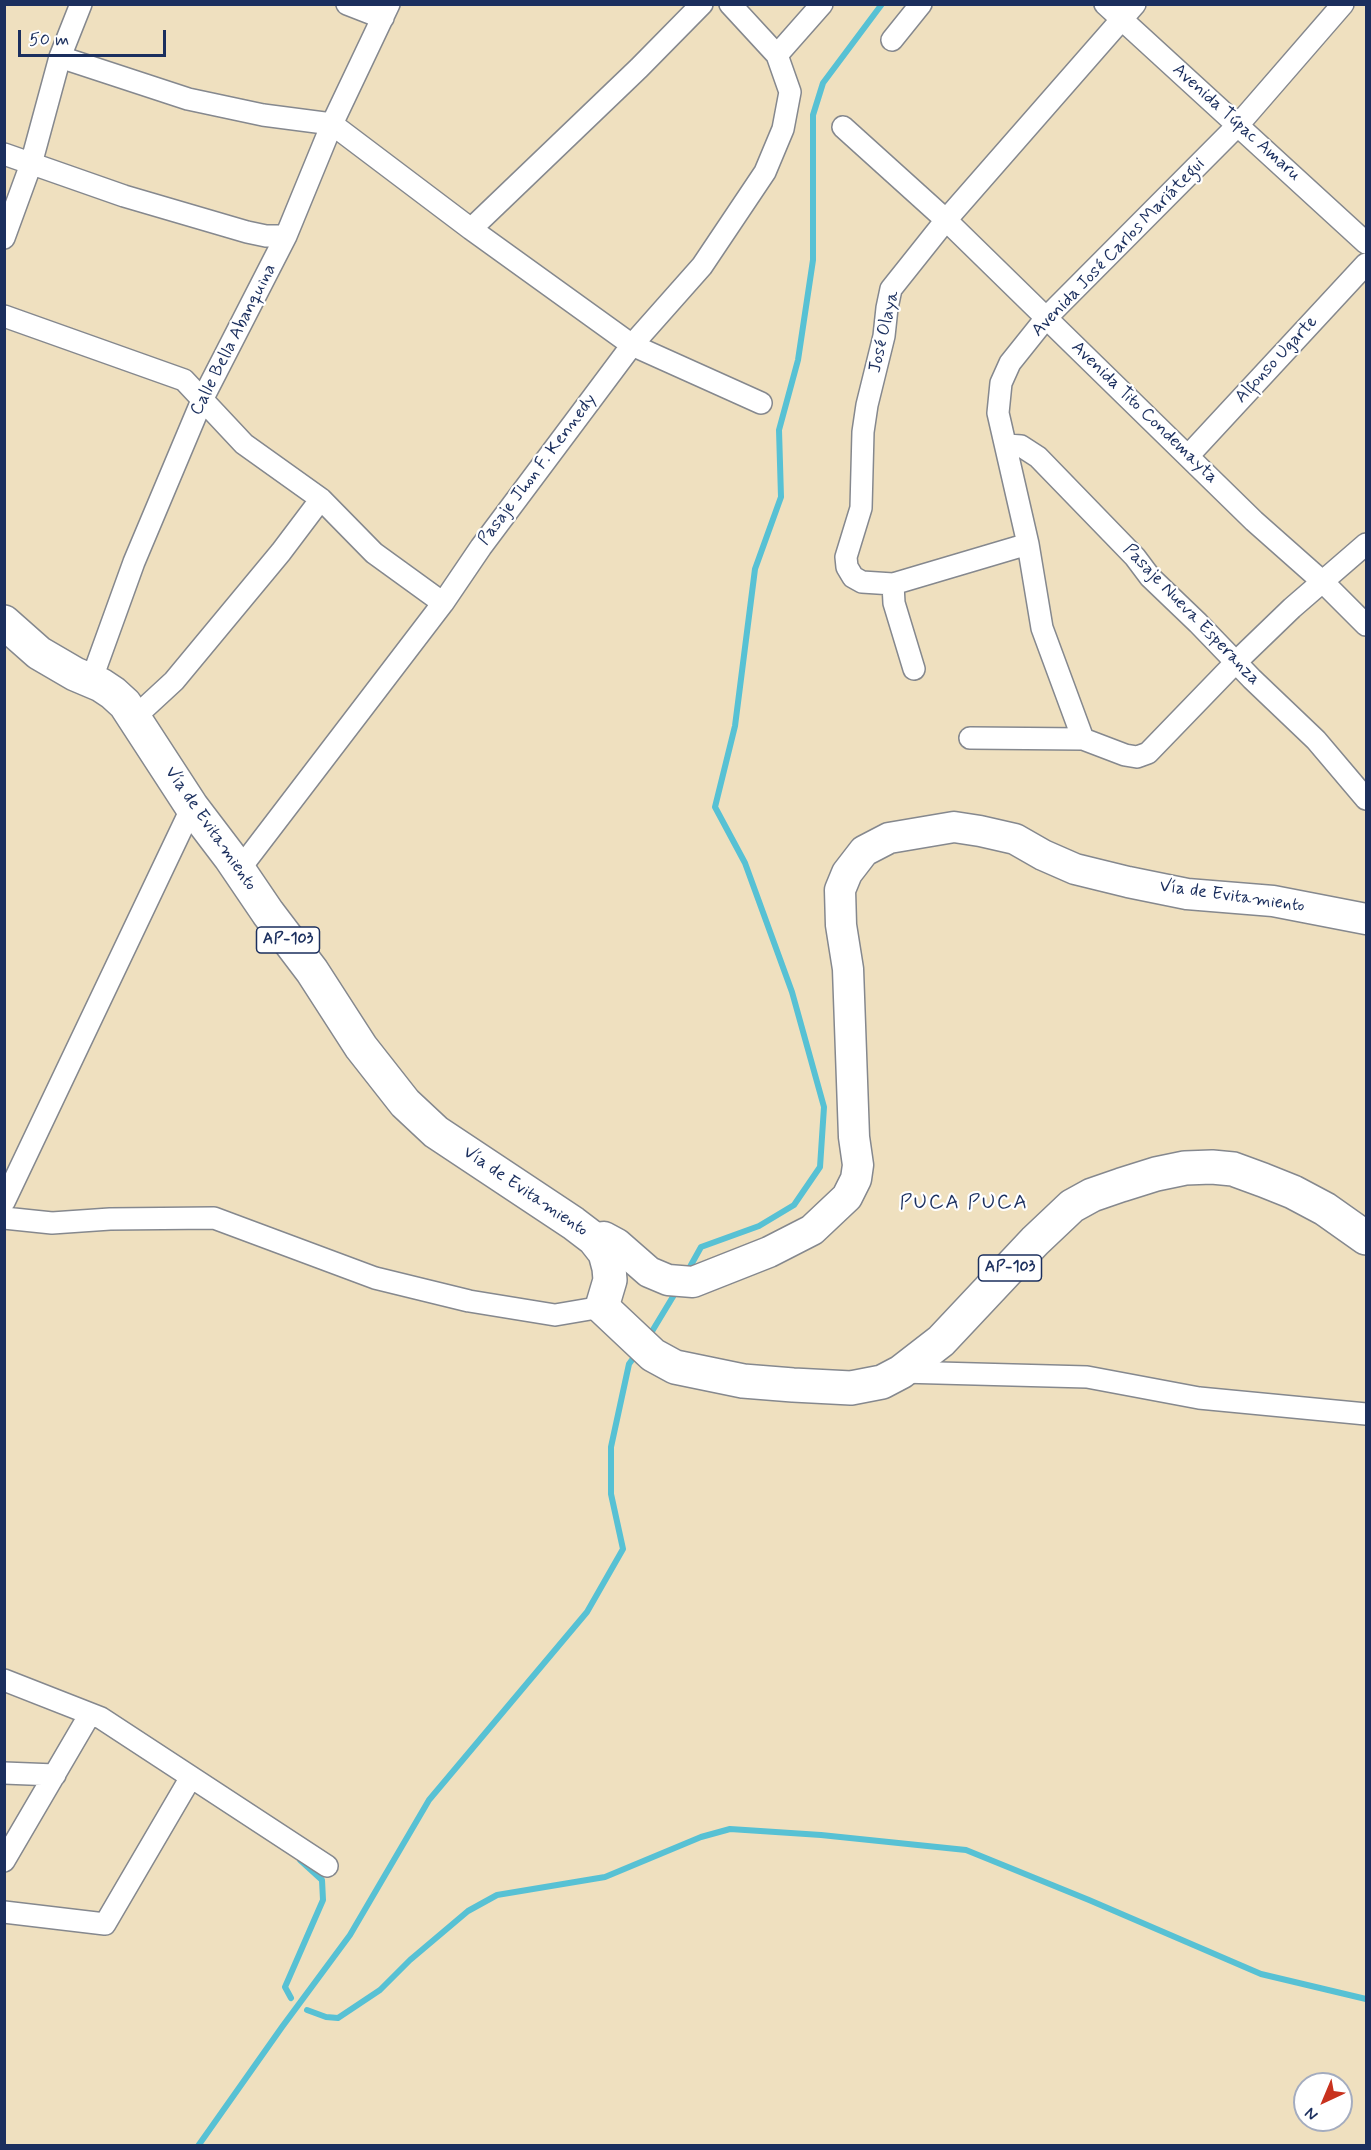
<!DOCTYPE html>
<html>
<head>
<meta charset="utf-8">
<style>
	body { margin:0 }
	#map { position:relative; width:1371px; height:2150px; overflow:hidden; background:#efe0bf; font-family:Mynerve,sans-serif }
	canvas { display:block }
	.frame { position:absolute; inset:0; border:6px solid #1b2f5e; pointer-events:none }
	.north { position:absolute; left:1293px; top:2072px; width:60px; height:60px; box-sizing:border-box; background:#fff; border:2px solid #a4acbf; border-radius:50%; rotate:224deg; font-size:16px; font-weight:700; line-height:24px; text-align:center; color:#1b2f5e }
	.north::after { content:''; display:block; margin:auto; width:21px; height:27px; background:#c8321e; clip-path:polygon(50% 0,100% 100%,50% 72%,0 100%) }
	.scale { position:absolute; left:18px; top:30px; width:148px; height:27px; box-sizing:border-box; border:3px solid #1b2f5e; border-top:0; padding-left:8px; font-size:18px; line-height:21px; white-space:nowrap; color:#1b2f5e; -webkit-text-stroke:4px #fff; paint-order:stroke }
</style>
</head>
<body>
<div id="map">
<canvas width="1371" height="2150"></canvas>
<div class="frame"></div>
<div class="north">N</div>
<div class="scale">50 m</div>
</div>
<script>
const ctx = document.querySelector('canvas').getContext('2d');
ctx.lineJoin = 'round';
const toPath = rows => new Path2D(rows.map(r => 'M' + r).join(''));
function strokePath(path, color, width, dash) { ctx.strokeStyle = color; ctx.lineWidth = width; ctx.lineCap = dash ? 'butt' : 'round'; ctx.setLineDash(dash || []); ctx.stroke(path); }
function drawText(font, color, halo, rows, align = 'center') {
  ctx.font = font + ' Mynerve,sans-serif'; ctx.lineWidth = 4.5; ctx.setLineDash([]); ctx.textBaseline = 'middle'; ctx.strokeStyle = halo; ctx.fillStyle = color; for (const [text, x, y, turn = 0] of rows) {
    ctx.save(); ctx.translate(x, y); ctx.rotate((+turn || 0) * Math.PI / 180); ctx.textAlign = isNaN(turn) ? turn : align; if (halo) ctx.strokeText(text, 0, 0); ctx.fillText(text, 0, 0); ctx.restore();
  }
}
const stream = toPath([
	[686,1274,701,1247,759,1226,794,1205,820,1167,824,1107,792,992,745,863,715,807,735,726,755,569,781,497,779,430,798,360,813,260,813,115,823,83,882,4],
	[648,1338,677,1290],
	[291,1998,285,1987,323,1900,322,1880,300,1860],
	[307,2010,326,2017,338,2018,380,1990,410,1960,468,1911,497,1895,605,1877,701,1837,730,1829,821,1835,966,1850,1089,1900,1261,1974,1366,1999],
	[198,2146,282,2027,350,1935,429,1800,587,1612,623,1549,611,1494,611,1447,629,1364,637,1353]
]);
const street = toPath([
	[347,4,383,18],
	[1105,4,1366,243],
	[892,40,921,4],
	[777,55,822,4],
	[60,57,188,99,263,115,332,124,471,229,632,345,761,403],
	[843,127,946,220,1254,521,1324,583,1366,625],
	[4,154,124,196,247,232,266,236,286,236],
	[471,229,639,68,702,4],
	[4,238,31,164,60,57,81,4],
	[4,316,184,380,244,444,321,499,374,553,443,603],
	[1007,445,1021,446,1038,457,1135,557,1150,577,1198,623,1252,679,1316,740,1366,799],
	[1188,456,1366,264],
	[893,584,1028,544],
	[914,669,894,603,893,584,862,582,853,577,847,567,846,557,861,508,863,432,867,405,884,336,887,308,891,289,946,220,1135,4],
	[91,681,134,562,203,398,286,236,332,124,389,4],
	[135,717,174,681,281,552,321,499],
	[970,738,1083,739,1125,755,1137,757,1148,753,1236,662,1292,608,1366,544],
	[1083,739,1042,628,1028,544,998,413,1001,383,1010,363,1046,318,1238,125,1343,4],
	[239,870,443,603,481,547,632,345,702,266,765,172,783,129,790,92,777,55,730,4],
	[4,1202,192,807],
	[4,1218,52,1223,110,1219,214,1218,375,1278,469,1301,555,1315,602,1307],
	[901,1372,1087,1377,1199,1398,1366,1414],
	[4,1680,101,1718,327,1866],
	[4,1773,55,1775],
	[4,1861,90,1714],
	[4,1912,105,1924,191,1777]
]);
const secondary = toPath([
	[594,1239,604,1237,617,1244,649,1272,668,1280,693,1282,769,1252,812,1230,847,1197,856,1179,858,1165,854,1137,848,969,841,925,840,890,847,873,864,851,889,838,954,827,980,831,1015,839,1043,855,1075,869,1128,882,1187,894,1273,901,1366,919]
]);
const primary = toPath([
	[4,622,39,653,75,674,101,685,113,693,125,704,192,807,230,857,268,913,312,971,361,1047,405,1103,436,1132,573,1223,594,1239,605,1253,609,1268,610,1280,602,1307,653,1355,675,1367,743,1381,793,1385,851,1388,882,1382,901,1372,941,1341,1035,1241,1072,1206,1092,1195,1121,1185,1156,1174,1185,1168,1212,1167,1233,1169,1263,1180,1293,1192,1325,1209,1366,1238]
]);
const shields = [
	[288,940,63],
	[1010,1268,63]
];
const shieldNames = [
	["AP-103",288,940],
	["AP-103",1010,1268]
];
const streetNames = [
	["Avenida Túpac Amaru",1236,123,42],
	["Avenida José Carlos Mariátegui",1119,248,-46],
	["José Olaya",885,332,-77],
	["Calle Bella Abanquina",234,340,-63],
	["Alfonso Ugarte",1277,360,-47],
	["Avenida Tito Condemayta",1144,413,44],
	["Pasaje Jhon F. Kennedy",538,470,-53],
	["Pasaje Nueva Esperanza",1191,615,46],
	["Vía de Evitamiento",210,829,55],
	["Vía de Evitamiento",1232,897,8],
	["Vía de Evitamiento",525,1192,34]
];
const quarterNames = [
	["PUCA PUCA",964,1204]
];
strokePath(stream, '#57c1d4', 6);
strokePath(street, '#85888e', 24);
strokePath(secondary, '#85888e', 33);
strokePath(primary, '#85888e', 36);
strokePath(street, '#fff', 21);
strokePath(secondary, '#fff', 30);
strokePath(primary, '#fff', 33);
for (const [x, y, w] of shields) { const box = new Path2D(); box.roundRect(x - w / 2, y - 13, w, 26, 4.5); ctx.fillStyle = '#fff'; ctx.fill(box); strokePath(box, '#1b2f5e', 1.5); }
drawText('bold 16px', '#1b2f5e', null, shieldNames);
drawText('18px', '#1b2f5e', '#fff', streetNames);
ctx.letterSpacing = '1.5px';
drawText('21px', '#1b2f5e', '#fff', quarterNames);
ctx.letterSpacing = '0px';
</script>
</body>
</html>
